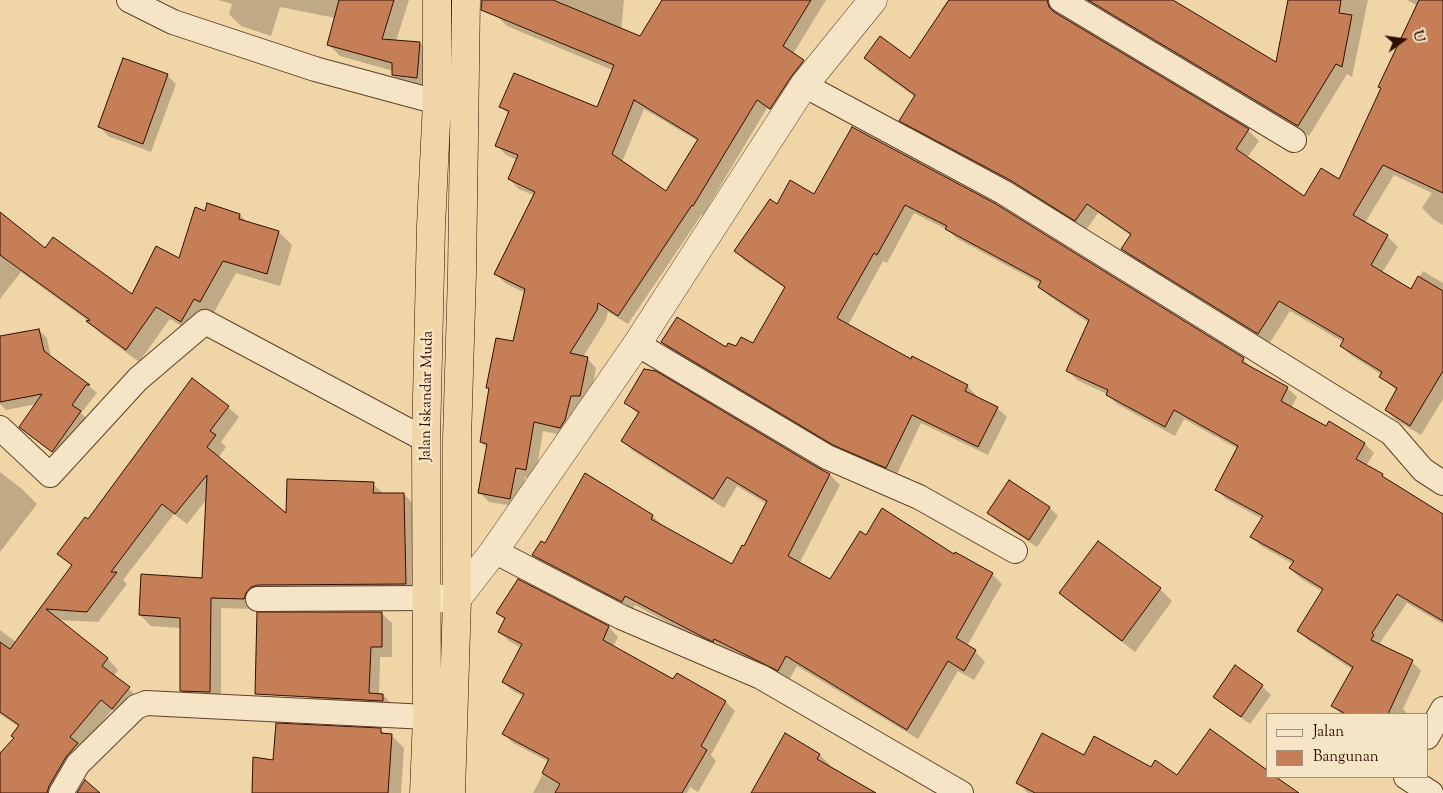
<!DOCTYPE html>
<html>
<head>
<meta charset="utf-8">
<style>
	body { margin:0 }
	#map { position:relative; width:1443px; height:793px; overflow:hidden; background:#f0d5a7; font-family:"Sorts Mill Goudy",serif }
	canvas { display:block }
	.legend { position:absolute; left:1266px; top:713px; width:162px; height:65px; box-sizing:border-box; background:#f5e4c6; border:1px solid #a68f78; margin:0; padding:6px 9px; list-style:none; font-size:15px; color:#300f02 }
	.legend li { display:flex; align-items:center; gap:10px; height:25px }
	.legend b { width:25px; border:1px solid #a68f78 }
	.north { position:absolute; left:1378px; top:15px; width:50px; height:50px; -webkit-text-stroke:4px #f5e4c6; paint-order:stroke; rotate:76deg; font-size:14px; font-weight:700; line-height:20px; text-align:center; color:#300f02 }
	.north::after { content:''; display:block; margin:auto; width:18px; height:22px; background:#300f02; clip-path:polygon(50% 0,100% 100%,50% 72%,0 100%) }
</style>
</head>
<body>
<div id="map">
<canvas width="1443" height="793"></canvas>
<ul class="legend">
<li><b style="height:6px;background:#f5e4c6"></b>Jalan</li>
<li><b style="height:14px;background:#c67e57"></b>Bangunan</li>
</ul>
<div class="north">U</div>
</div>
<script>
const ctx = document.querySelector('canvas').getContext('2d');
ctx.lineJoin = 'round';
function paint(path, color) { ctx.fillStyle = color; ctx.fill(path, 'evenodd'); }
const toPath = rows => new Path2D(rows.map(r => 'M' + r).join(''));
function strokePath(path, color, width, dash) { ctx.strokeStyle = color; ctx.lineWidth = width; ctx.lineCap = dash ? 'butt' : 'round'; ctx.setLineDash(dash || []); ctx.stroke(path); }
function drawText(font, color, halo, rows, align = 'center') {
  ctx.font = font + ' "Sorts Mill Goudy",serif'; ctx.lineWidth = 5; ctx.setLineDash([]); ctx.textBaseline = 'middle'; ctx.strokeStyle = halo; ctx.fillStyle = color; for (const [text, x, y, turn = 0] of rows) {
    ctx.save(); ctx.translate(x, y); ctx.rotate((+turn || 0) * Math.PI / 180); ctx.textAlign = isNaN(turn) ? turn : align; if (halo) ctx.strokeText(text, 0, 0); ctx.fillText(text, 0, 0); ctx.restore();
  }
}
const shadow = toPath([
	[218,0,409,0,396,41,420,43,431,55,429,90,405,87,393,75,393,71,340,56,328,44,335,18,280,7,271,36,241,26,229,14,232,4],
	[502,0,624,0,617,72,507,26,496,15],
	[663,0,826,0,793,54,813,70,780,117,767,108,703,215,702,214,628,324,608,312,606,320,583,357,587,358,596,368,589,405,570,437,543,431,535,479,525,477,520,507,489,502,480,493,487,448,481,442,490,390,487,387,514,343,525,293,505,283,495,273,535,196,519,189,509,179,517,160,506,155,497,145,509,115,501,107,598,109],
	[644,109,698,141,666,193,622,162],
	[948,0,1063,0,1057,12,1059,16,1248,130,1259,141,1247,158,1305,198,1339,181,1382,89,1415,12,1413,11,1416,5,1407,0,1443,0,1443,225,1433,219,1422,208,1432,193,1394,175,1365,223,1387,236,1398,247,1382,273,1411,291,1423,271,1443,283,1443,399,1421,435,1397,421,1386,410,1397,391,1381,377,1382,375,1352,356,1341,346,1343,342,1290,311,1269,344,1133,260,1123,249,1131,236,1098,213,1086,230,912,131,901,120,915,97,876,69,866,58,911,59,943,11,941,9],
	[1083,0,1170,0,1277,64,1290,0,1368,0,1352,77,1347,74,1309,136],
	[167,75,176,84,151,152,108,136,100,127],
	[853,128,1243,359,1252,368,1287,388,1297,397,1291,408,1326,427,1365,444,1374,453,1366,466,1443,516,1443,624,1407,603,1380,643,1383,645,1381,647,1412,662,1421,671,1403,709,1407,713,1406,714,1341,714,1333,706,1353,670,1308,640,1298,631,1323,592,1300,578,1290,568,1293,564,1261,546,1252,536,1262,519,1226,499,1217,490,1238,449,1184,419,1175,436,1117,404,1107,394,1077,380,1068,371,1089,323,1049,296,1040,287,1041,284,956,238,948,230,914,213,887,263,883,261,848,325,911,360,967,386,976,395,975,397,997,408,1007,417,988,455,921,423,896,476,844,454,672,351,662,342,726,349,754,345,785,288,745,261,736,251,777,205,815,196],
	[206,212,240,215,248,223,279,232,292,245,280,286,236,273,213,314,208,311,194,334,170,319,139,362,100,333,87,320,21,272,0,299,0,213,46,250,133,296,180,260],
	[39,330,47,338,51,358,89,386,97,393,81,413,88,420,61,459,29,435,20,427,36,404,6,410,0,404,0,337],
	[626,403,830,475,840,485,799,564,830,581,866,537,954,556,992,574,1002,584,967,646,975,651,985,662,974,680,958,671,918,739,797,666,789,680,725,648,724,651,710,645,635,605,632,611,544,565,534,555,546,544,585,475,653,516,663,526,732,566,745,547,767,504,737,486,724,508,633,451,623,441,639,415],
	[228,407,239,417,221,442,226,447,218,458,287,515,373,484,384,494,404,494,414,505,416,595,255,609,221,608,221,703,192,701,181,690,181,628,151,626,140,615,203,580,207,499,187,524,174,514,123,580,127,584,98,622,57,620,108,659,118,670,114,676,140,699,124,719,112,710,81,748,62,793,0,793,0,755,15,739,19,727,0,714,0,630,16,642,73,567,59,553,88,521],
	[0,472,22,489,37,504,0,552],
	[1050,508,1058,516,1037,547,997,521,989,513],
	[517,580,609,627,618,637,613,647,674,680,677,675,726,702,735,711,711,755,716,761,698,792,690,787,687,793,533,793,549,762,513,743,504,734,524,697,513,691,503,682,521,648,509,641,499,632,505,620,498,613],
	[1160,589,1172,601,1135,652,1073,605,1061,593],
	[381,613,392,623,392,657,380,657,379,695,383,695,393,705,320,707,310,697],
	[1235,667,1262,686,1271,695,1250,724,1223,705,1215,697],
	[381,730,386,735,391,735,404,748,401,793,305,793],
	[786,735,820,755,830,765,829,767,874,793,763,793],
	[1085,757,1151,768,1177,776,1274,777,1296,793,1028,793,1018,783]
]);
const building = toPath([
	[339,0,394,0,382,39,420,42,417,78,392,75,392,63,327,45,339,0],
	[482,0,553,0,640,36,662,0,811,0,783,46,804,60,791,77,770,109,757,100,693,206,692,205,618,316,598,303,597,310,570,353,588,357,580,396,571,396,565,420,560,428,534,422,526,470,516,468,510,499,478,493,487,444,480,442,489,388,486,388,496,338,513,341,525,289,494,274,535,192,508,179,518,155,495,146,509,111,499,107,514,73,597,107,614,65,481,10,482,0],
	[634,100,698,139,666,191,612,154,634,100],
	[949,0,1047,0,1049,7,1054,12,1249,129,1236,149,1304,196,1321,168,1339,179,1381,88,1378,87,1419,0,1443,0,1443,193,1383,165,1353,215,1388,235,1371,265,1411,289,1418,276,1443,291,1443,371,1410,426,1385,410,1397,388,1379,377,1382,372,1340,346,1344,339,1279,301,1258,334,1121,249,1131,234,1087,204,1075,221,1010,180,899,121,915,95,864,58,880,36,910,58,949,0],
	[1088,0,1173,0,1276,62,1288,0,1341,0,1339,13,1352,15,1342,67,1336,64,1298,126,1088,0],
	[123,58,168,74,143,144,98,127,123,58],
	[852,127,996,204,1244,358,1242,362,1288,387,1281,401,1326,426,1329,421,1365,443,1356,459,1383,474,1382,476,1443,514,1443,621,1397,594,1372,633,1374,635,1371,640,1413,660,1388,714,1346,714,1331,706,1353,667,1297,631,1323,589,1289,568,1294,561,1250,537,1263,516,1215,490,1238,446,1174,410,1165,427,1106,395,1108,390,1066,371,1089,320,1038,287,1041,281,945,229,947,226,905,205,877,255,874,253,837,318,911,359,912,356,968,385,965,391,998,407,978,447,912,415,886,468,833,445,661,342,677,317,726,347,728,343,736,346,741,337,753,343,785,287,734,251,770,199,777,204,790,180,814,194,852,127],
	[207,203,240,214,239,219,279,231,267,274,223,261,200,302,194,299,181,322,156,307,126,350,86,321,90,320,0,255,0,212,45,248,53,237,132,294,156,246,179,258,195,207,205,211,207,203],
	[39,329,44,351,90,385,86,385,72,405,81,411,52,452,19,427,42,394,0,402,0,336,39,329],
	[644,369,656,371,820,469,830,474,788,556,830,579,860,531,866,535,882,508,954,554,955,552,993,573,956,638,976,650,964,671,948,661,907,730,786,656,778,671,714,639,713,642,699,635,625,596,622,602,532,555,541,541,545,543,585,473,653,515,651,519,732,564,742,545,744,546,767,501,727,477,713,499,621,441,639,412,624,403,644,369],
	[192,378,229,406,210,431,216,435,207,447,286,513,287,479,374,482,373,493,404,493,406,584,258,585,251,587,246,593,244,599,211,598,210,692,180,691,180,618,139,615,141,574,202,578,207,475,175,514,162,504,111,572,117,572,87,612,46,609,108,658,102,666,130,687,112,709,101,700,70,737,78,743,66,757,49,786,47,793,0,793,0,753,14,738,11,736,19,725,0,712,0,642,10,649,72,565,57,554,85,517,88,519,192,378],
	[1009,480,1050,507,1029,540,987,513,1009,480],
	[1098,541,1161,588,1122,641,1059,593,1098,541],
	[518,579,609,626,603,640,673,679,677,673,726,701,701,746,707,750,682,793,555,793,560,784,542,773,549,759,502,734,524,694,502,682,522,644,498,632,505,618,496,613,518,579],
	[257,612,382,612,382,647,371,647,369,693,383,694,383,701,255,694,257,612],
	[1235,665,1263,685,1241,717,1213,697,1235,665],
	[276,723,381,728,381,733,392,734,388,793,252,793,253,757,273,760,276,723],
	[1210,729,1267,770,1267,777,1276,777,1299,793,1035,793,1016,783,1042,733,1084,755,1094,736,1151,767,1155,760,1177,775,1210,729],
	[785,733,820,754,817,759,876,793,751,793,785,733],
	[85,780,100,793,77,793,85,780]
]);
const minor = toPath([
	[129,0,173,22,315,69,437,102],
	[1061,0,1294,140],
	[804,85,1003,192,1391,433,1423,470,1443,483],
	[637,344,827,457,919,497,1015,551],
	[0,428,50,475,138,379,205,322,426,440],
	[494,551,621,617,761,677,961,793],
	[258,599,427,598],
	[1427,737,1443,709],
	[1406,777,1431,793],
	[61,793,78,764,136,707,146,703,427,717]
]);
const tertiary = toPath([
	[427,598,457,599,494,551,637,344,804,85,873,0]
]);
const trunk = toPath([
	[424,793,427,717,426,440,431,226,437,102,437,0],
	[451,793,457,599,457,439,462,273,466,0]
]);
const streetNames = [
	["Jalan Iskandar Muda",428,396,-89]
];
paint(shadow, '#0003');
paint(building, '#c67e57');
strokePath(building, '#300f02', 1);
strokePath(minor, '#60402b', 26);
strokePath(tertiary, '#60402b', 29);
strokePath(trunk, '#300f02', 29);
strokePath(minor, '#f5e4c6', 24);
strokePath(tertiary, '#f5e4c6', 28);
strokePath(trunk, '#f0d5a7', 28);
drawText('15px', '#300f02', '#f5e4c6', streetNames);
</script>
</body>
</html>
